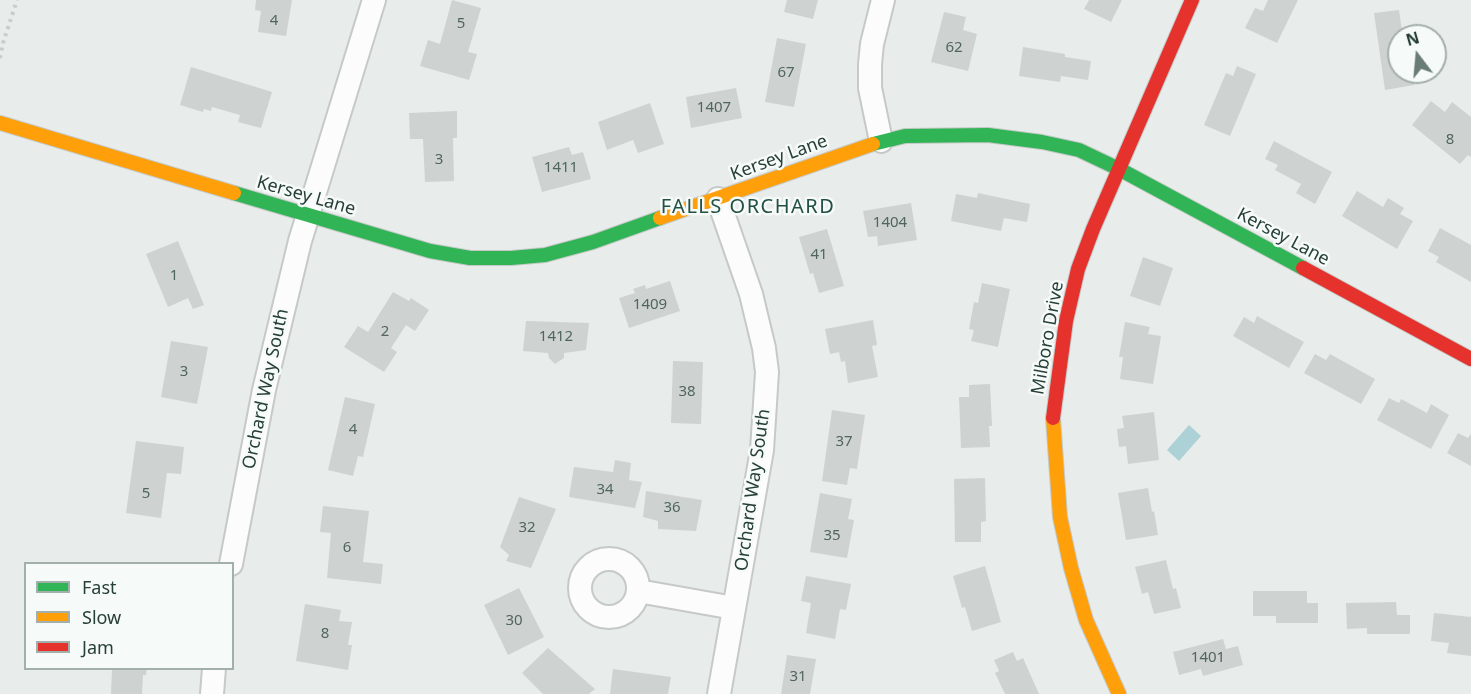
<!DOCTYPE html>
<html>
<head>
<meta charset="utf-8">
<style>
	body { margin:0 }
	#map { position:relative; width:1471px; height:694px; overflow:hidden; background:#e8ecea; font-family:"Noto Sans",sans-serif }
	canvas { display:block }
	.legend { position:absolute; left:24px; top:562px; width:210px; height:108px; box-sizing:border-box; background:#f6faf8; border:2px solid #a3afab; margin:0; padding:8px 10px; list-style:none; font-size:18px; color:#263f38 }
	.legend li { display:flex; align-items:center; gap:12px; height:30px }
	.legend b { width:30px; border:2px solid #a3afab }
	.north { position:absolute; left:1387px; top:24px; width:60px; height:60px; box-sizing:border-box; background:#f6faf8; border:2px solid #a3afab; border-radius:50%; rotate:344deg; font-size:16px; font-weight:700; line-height:24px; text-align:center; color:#263f38 }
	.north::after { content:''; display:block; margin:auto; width:21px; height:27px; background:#6a7c76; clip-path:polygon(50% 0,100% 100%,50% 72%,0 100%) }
</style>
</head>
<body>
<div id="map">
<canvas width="1471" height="694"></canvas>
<ul class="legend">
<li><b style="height:8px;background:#30b455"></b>Fast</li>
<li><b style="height:8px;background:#ff9f0a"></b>Slow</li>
<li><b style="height:8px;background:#e5322d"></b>Jam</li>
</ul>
<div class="north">N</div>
</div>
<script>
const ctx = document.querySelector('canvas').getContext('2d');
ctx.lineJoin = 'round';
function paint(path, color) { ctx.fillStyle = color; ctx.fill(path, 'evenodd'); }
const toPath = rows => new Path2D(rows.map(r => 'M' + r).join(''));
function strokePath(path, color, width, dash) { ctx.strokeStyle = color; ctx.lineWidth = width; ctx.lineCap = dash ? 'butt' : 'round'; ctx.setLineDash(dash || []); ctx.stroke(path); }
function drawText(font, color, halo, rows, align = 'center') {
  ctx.font = font + ' "Noto Sans",sans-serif'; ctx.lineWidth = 5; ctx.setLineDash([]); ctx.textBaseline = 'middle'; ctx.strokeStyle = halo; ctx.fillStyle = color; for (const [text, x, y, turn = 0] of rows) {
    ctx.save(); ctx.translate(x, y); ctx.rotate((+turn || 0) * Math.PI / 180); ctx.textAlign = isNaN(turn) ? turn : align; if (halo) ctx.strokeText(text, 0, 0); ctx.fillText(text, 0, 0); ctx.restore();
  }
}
const water = toPath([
	[1189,425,1201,436,1179,461,1167,450]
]);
const building = toPath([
	[256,0,292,0,286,36,258,32,261,11,255,10],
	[452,0,481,8,468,52,477,54,469,80,420,66,428,40,440,44],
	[787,0,818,0,813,19,784,12],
	[1089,0,1122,0,1111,22,1084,9],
	[1268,0,1298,0,1277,43,1245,28,1255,8,1263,11],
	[1399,10,1402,31,1407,31,1408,36,1399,36,1399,72,1412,72,1414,85,1385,90,1374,13],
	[944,12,966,17,963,30,977,34,968,71,931,62],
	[777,38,806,44,794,107,765,102],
	[1023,47,1065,54,1065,57,1091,61,1088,80,1061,76,1060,82,1019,76],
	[1237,66,1256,74,1230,136,1204,125,1226,73,1233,76],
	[191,67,272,92,261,128,238,122,240,115,212,107,211,111,204,109,203,112,180,105],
	[736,88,742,118,691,128,686,97],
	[1431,101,1445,112,1452,102,1471,117,1471,157,1468,155,1460,164,1412,125],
	[650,103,664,144,638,153,633,140,607,150,598,122],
	[457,111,457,138,453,138,454,181,425,182,423,139,410,139,409,113],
	[1274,141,1332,172,1315,204,1296,193,1301,184,1275,170,1278,165,1265,159],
	[569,147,572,155,583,152,591,179,542,192,532,157],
	[1357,191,1383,207,1388,198,1404,208,1400,214,1413,221,1397,249,1342,216],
	[978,193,1030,204,1027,222,1004,218,1001,231,951,221,956,194,977,198],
	[911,203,917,240,878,246,877,236,868,237,863,211],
	[1440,228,1471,245,1471,282,1436,262,1439,257,1428,251],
	[827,229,844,286,819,293,813,273,810,274,799,237],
	[178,241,204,305,193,309,188,298,168,307,146,254],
	[1143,257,1173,268,1160,306,1130,296],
	[670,281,680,311,629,328,619,298,635,293,633,289,645,285,646,289],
	[982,283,1010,289,998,347,971,341,974,330,969,329,974,302,978,303],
	[393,292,409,301,411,298,429,310,415,331,406,325,391,348,397,352,384,372,344,347,358,326,368,332],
	[1257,316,1304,342,1289,368,1233,336,1244,317,1254,323],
	[873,320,877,345,872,346,878,377,848,383,845,361,841,362,839,352,830,354,825,329],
	[526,321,589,323,586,350,564,353,564,358,555,364,549,358,548,353,523,351],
	[1125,322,1150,327,1148,334,1161,336,1153,384,1120,379,1123,357,1119,357],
	[171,341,208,347,197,404,161,397],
	[1315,354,1326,360,1330,354,1375,379,1361,404,1304,373],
	[673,361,703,362,701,424,671,423],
	[990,384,992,426,989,426,990,447,961,448,959,397,969,397,969,385],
	[345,397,375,404,363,457,358,456,353,476,328,470],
	[1389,398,1399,403,1401,399,1427,413,1431,404,1449,415,1431,449,1377,420],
	[832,410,865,415,857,469,850,468,847,485,822,481],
	[1154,412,1159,460,1128,464,1126,446,1119,447,1117,429,1124,428,1122,416],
	[1458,433,1468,438,1471,434,1471,466,1447,453],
	[136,441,184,447,181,474,167,473,161,518,126,513],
	[615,460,631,463,629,480,642,482,635,508,569,497,574,467,613,472],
	[985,478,986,521,981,522,981,542,955,542,954,479],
	[1148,488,1152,512,1154,511,1158,535,1126,540,1118,493],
	[646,491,702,500,696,531,658,529,658,521,643,517],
	[820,493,852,499,848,519,854,520,847,558,810,552],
	[519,497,556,509,531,568,506,561,509,555,500,547],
	[323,506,369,511,363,562,383,564,381,584,327,578,331,533,320,532],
	[1166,560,1173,589,1176,588,1181,608,1154,614,1148,592,1142,594,1135,567],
	[985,566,1001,622,972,631,965,607,962,608,953,576],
	[806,576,851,584,846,610,840,609,835,639,806,633,811,603,801,601],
	[519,588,544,637,508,655,484,605],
	[1253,591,1307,591,1307,603,1318,603,1318,623,1276,623,1276,616,1253,616],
	[1396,602,1397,615,1410,615,1410,634,1367,634,1367,628,1347,629,1346,603],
	[305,604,341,610,339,621,352,622,348,645,352,645,348,670,296,661],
	[1434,613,1471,617,1471,656,1447,653,1449,643,1431,641],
	[1223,639,1226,649,1238,646,1243,665,1203,676,1201,669,1179,675,1173,652],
	[548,648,595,689,589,694,543,694,522,673],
	[1013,652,1017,661,1023,658,1039,694,1005,694,995,673,999,671,994,660],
	[787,655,816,659,810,694,781,694],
	[147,668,146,675,143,675,142,694,111,694,112,669],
	[613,669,671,677,668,694,610,694]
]);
const path = toPath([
	[0,58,3,43,17,0]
]);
const street = toPath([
	[881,141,870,88,870,64,872,44,883,0],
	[718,199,751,294,764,348,767,372,762,450,719,694],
	'580 588a29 29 0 1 1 58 0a29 29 0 1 1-58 0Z',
	[231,564,264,390,300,241,374,0],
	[638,591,734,608],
	[212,694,214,668]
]);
const fast = toPath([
	[873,144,905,136,988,135,1042,142,1079,150,1119,169,1303,268],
	[234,193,430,251,470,258,511,258,545,255,593,242,660,218]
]);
const slow = toPath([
	[0,123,234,193],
	[660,218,873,144],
	[1053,418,1060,517,1071,568,1086,620,1119,694]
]);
const jam = toPath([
	[1303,268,1471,359],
	[1053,418,1066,321,1078,269,1093,229,1192,0]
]);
const numberNames = [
	["4",274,21],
	["5",461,24],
	["62",954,48],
	["67",786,73],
	["1407",714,108],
	["8",1450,140],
	["3",439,160],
	["1411",561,168],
	["1404",890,223],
	["41",819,255],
	["1",174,276],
	["1409",650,305],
	["2",385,332],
	["1412",556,337],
	["3",184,372],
	["38",687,392],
	["4",353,430],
	["37",844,442],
	["34",605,490],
	["5",146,494],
	["36",672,508],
	["32",527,528],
	["35",832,536],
	["6",347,548],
	["30",514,621],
	["8",325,634],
	["1401",1208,658],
	["31",798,677]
];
const streetNames = [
	["Kersey Lane",779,158,-20],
	["Kersey Lane",306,196,16],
	["Kersey Lane",1283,237,28],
	["Milboro Drive",1048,338,-80],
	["Orchard Way South",266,389,-78],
	["Orchard Way South",753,490,-82]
];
const neighbourhoodNames = [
	["FALLS ORCHARD",748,207]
];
paint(water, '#acd1d6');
paint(building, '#ced3d1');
strokePath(street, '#c5c9c7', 26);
strokePath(fast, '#c4c9c7', 16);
strokePath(slow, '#c4c9c7', 16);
strokePath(jam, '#c4c9c7', 16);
strokePath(path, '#c6cecb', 4, [3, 4.5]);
strokePath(street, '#fcfcfc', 22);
strokePath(fast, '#30b455', 14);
strokePath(slow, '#ff9f0a', 14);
strokePath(jam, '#e5322d', 14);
drawText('15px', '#51655f', null, numberNames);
drawText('18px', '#263f38', '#f6faf8', streetNames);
ctx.letterSpacing = '1.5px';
drawText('20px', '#235044', '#f6faf8', neighbourhoodNames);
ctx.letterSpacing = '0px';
</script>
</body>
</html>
